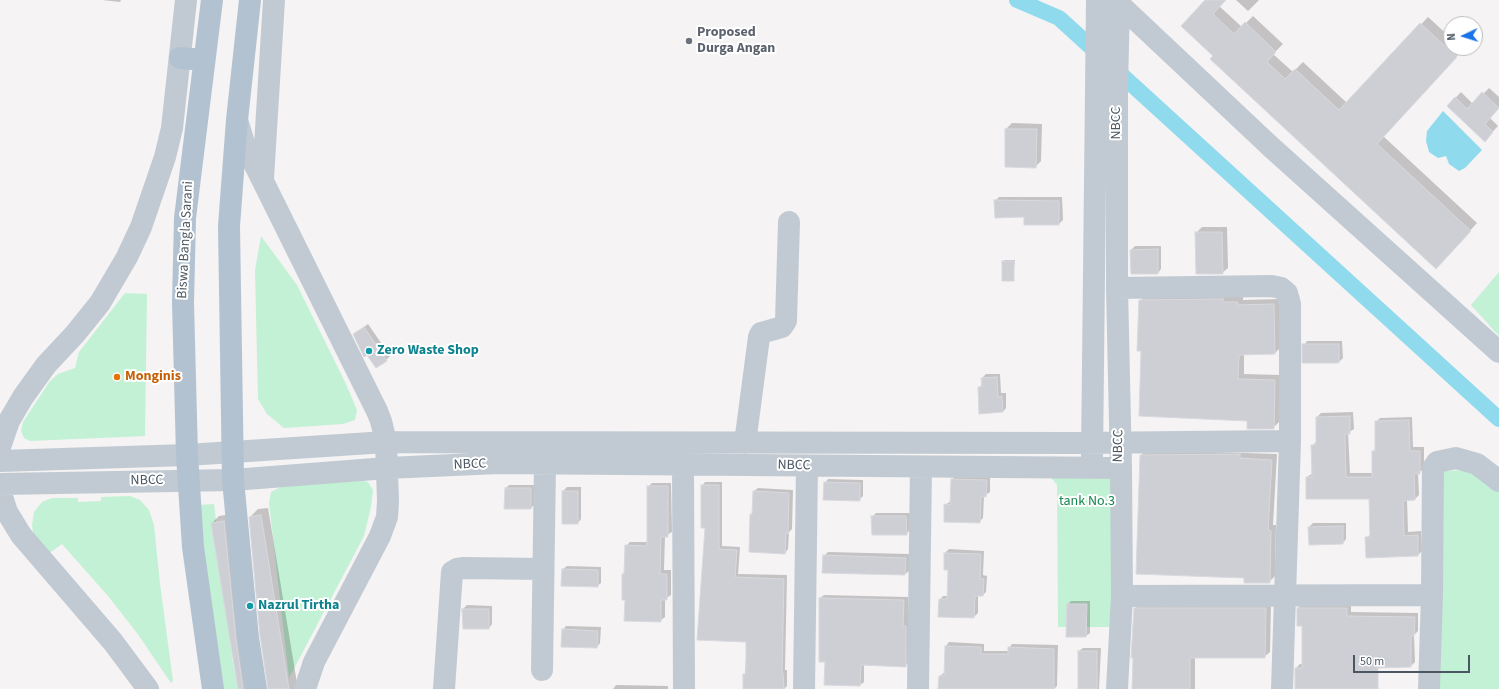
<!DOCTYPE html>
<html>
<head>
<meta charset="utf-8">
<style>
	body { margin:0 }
	#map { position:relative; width:1499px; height:689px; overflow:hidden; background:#f5f3f3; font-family:"Source Sans 3",sans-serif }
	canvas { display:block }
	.north { position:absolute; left:1443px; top:16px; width:40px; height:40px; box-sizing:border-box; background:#fff; border:1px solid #b7bbc0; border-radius:50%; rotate:266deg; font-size:11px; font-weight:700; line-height:16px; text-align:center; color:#4a5661 }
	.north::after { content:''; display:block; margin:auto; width:14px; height:18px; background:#1a73e8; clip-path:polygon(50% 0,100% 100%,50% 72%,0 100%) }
	.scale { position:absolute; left:1353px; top:655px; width:117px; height:18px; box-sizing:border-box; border:2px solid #4a5661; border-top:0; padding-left:5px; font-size:12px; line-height:14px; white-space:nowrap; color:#4a5661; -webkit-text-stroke:3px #fff; paint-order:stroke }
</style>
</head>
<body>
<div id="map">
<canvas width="1499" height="689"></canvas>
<div class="north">N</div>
<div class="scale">50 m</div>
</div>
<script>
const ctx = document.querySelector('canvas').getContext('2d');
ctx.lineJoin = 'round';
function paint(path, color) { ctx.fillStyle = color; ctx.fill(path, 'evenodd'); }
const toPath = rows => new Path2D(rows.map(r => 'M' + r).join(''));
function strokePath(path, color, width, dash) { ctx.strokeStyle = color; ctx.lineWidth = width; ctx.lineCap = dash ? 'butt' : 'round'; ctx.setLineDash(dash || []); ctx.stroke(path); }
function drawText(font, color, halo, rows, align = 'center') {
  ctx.font = font + ' "Source Sans 3",sans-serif'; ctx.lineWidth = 4; ctx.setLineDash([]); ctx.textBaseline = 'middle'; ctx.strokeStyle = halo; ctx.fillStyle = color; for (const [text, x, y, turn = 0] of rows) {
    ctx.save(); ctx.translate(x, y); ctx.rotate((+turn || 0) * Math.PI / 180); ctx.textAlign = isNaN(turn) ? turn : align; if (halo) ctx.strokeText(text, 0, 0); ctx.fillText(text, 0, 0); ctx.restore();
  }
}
const green = toPath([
	[261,236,297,285,345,382,357,410,355,420,343,424,284,428,267,414,258,399,255,270],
	[1499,272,1499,336,1471,305],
	[125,293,147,294,145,436,30,441,24,438,21,431,23,422,50,381,58,374,75,368,79,352],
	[1117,468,1113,627,1058,627,1057,485,1049,475],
	[1472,470,1499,492,1499,689,1434,689,1441,471],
	[354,479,368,482,373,490,371,507,364,536,289,678,269,503,271,492,286,484],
	[130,496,140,500,149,510,154,525,160,584,173,681,171,683,137,633,108,596,62,544,48,554,34,539,32,525,34,512,42,502,52,498,78,498,78,502,101,501,101,497],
	[214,504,233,664,238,689,223,689,207,582,200,505]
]);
const water = toPath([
	[1443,111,1482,150,1465,168,1459,171,1449,164,1446,156,1438,158,1429,152,1426,141,1427,131]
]);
const shadow = toPath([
	[102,0,121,0,120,2],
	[1207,0,1225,0,1219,6,1242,27,1253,16,1283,44,1273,54,1293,72,1303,62,1347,103,1428,17,1451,38,1451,48,1463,49,1383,136,1477,223,1443,260,1214,56],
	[1236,0,1259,0,1248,11],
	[1489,88,1499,97,1499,108,1490,118,1498,126,1485,140,1448,106,1461,92,1473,104],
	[1012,123,1042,124,1041,161,1035,167,1006,129],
	[999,197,1062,197,1063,220,1059,224,1025,216,995,201],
	[1202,227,1227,227,1228,268,1222,273,1196,233],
	[1135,246,1161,246,1161,269,1158,273,1131,250],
	[1005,260,1015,260,1013,280,1003,262],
	[1146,295,1243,297,1243,300,1280,299,1281,347,1275,353,1244,354,1244,374,1280,375,1279,422,1273,428,1248,420,1142,350,1140,301],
	[368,324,390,356,386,360,354,334],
	[1307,341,1342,341,1343,358,1339,362,1304,362,1304,345],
	[986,374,1000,374,1001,393,1006,393,1006,408,1003,412,979,388,982,384,982,378],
	[1353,412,1354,429,1348,433,1350,473,1373,473,1373,452,1376,448,1376,422,1380,418,1412,417,1413,447,1424,447,1424,469,1418,473,1419,495,1415,499,1407,500,1408,532,1421,531,1422,551,1418,555,1367,557,1366,538,1371,534,1370,498,1307,477,1313,473,1312,446,1316,442,1317,417,1321,413],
	[1147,450,1277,454,1273,525,1276,525,1275,576,1269,582,1245,577,1141,455],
	[955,476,990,476,990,492,984,496,983,518,979,522,945,505,951,501,952,480],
	[828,479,863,480,863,496,859,500,825,483],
	[705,482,722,482,722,546,740,547,738,574,787,575,785,670,787,670,787,686,784,689,744,689,747,641,706,527,702,486],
	[652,483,671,483,672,532,665,536,664,570,671,570,671,595,665,599,665,617,660,621,626,599,623,574,625,572,626,546,630,542,648,542,648,487],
	[509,485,534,485,534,505,531,508,506,488],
	[567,487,581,487,581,519,578,523,563,491],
	[758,488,793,490,792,529,789,532,788,549,785,553,751,515,753,513,754,491],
	[268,508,298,689,269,689,250,517,258,509],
	[876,513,910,513,910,530,906,534,872,517],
	[232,514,253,689,239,689,212,523,219,516],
	[1313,523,1346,523,1346,539,1343,543,1309,527],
	[949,549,984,551,983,575,987,576,986,592,983,595,978,595,978,613,974,617,940,600,943,596,948,596,949,569,945,553],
	[828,552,909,554,909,571,905,574,824,556],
	[567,566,601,567,601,583,597,586,563,569],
	[824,595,908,597,909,662,905,666,864,665,864,682,860,685,826,661,820,598],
	[1071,601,1090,601,1090,633,1086,636,1068,604],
	[1140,603,1271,603,1270,652,1264,657,1195,657,1195,689,1133,689,1135,609],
	[1302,604,1351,604,1351,612,1418,613,1418,631,1414,635,1415,662,1411,666,1350,668,1349,689,1295,689,1296,668,1300,664,1303,664,1303,625,1298,608],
	[467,605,492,606,492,624,489,628,463,609],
	[566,626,601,627,600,643,597,647,563,630],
	[949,642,984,644,984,651,1009,651,1009,648,1012,644,1058,645,1057,686,1054,689,939,689,940,676,945,672,946,646],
	[1083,648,1101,648,1099,689,1079,689,1079,651],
	[616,685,668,686,668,689,613,689]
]);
const canal = toPath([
	[1017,0,1059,18,1499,419]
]);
const building = toPath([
	[1205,0,1226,0,1213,14,1234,34,1245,22,1276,52,1267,62,1285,79,1295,69,1339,110,1420,23,1457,57,1377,144,1471,231,1436,269,1210,59,1213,56,1181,26,1205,0],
	[1482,92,1499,108,1485,124,1493,132,1485,142,1447,106,1455,97,1467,109,1482,92],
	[1005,129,1037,129,1036,168,1005,167,1005,129],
	[994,200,1059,201,1059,225,1024,225,1024,217,995,218,994,200],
	[1195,232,1222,232,1223,274,1196,274,1195,232],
	[1158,249,1158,274,1131,274,1130,250,1158,249],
	[1002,261,1014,261,1014,281,1002,281,1002,261],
	[1223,299,1223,302,1238,302,1238,305,1274,304,1275,354,1239,355,1238,379,1275,380,1274,429,1247,429,1247,421,1139,416,1141,351,1137,351,1139,300,1223,299],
	[364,327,387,361,376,368,367,355,364,357,353,334,364,327],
	[1302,344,1339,344,1339,363,1302,363,1302,344],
	[997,377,998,397,1002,396,1003,412,979,414,978,387,982,387,981,378,997,377],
	[1350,416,1350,434,1345,434,1346,477,1372,477,1372,451,1375,451,1375,421,1409,420,1410,451,1420,451,1420,474,1414,474,1415,500,1403,501,1404,536,1418,535,1418,556,1366,558,1365,537,1370,537,1369,499,1306,499,1306,477,1312,477,1311,445,1316,445,1316,417,1350,416],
	[1240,454,1240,458,1272,460,1268,530,1271,531,1270,583,1244,583,1244,578,1136,574,1140,455,1240,454],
	[951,479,987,480,986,497,981,497,980,523,944,522,944,504,950,505,951,479],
	[824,482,860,483,860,501,823,500,824,482],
	[701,485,719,485,719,549,737,550,735,577,784,579,782,673,783,673,784,689,743,689,743,674,746,674,746,642,697,640,705,528,701,528,701,485],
	[647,486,668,486,668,537,661,537,660,574,667,574,667,600,661,600,661,622,624,621,625,600,622,600,622,574,624,574,625,545,647,546,647,486],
	[505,488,531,488,531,509,504,509,505,488],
	[562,491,578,491,578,524,562,524,562,491],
	[753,491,789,493,788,534,786,533,785,554,749,552,750,514,752,514,753,491],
	[261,515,289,689,268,689,260,636,249,517,261,515],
	[871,516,906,516,907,535,872,535,871,516],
	[224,521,236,639,243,689,238,689,211,523,224,521],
	[1343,526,1343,544,1309,545,1308,527,1343,526],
	[944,553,981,554,980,579,984,579,983,596,975,596,974,618,938,617,939,599,947,599,948,570,944,570,944,553],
	[823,555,906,558,905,575,822,573,823,555],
	[562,569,598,570,598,587,561,586,562,569],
	[819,598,904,600,903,626,906,626,906,667,861,665,860,686,824,685,825,662,819,662,819,598],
	[1067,604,1087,604,1086,637,1066,637,1067,604],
	[1134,608,1266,608,1265,658,1190,658,1190,689,1132,689,1133,658,1131,658,1134,608],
	[1297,608,1347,608,1347,616,1415,617,1414,636,1411,636,1411,667,1378,668,1378,689,1295,689,1295,668,1302,668,1302,626,1297,626,1297,608],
	[462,609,489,609,489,629,463,629,462,609],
	[562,629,598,631,597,648,561,647,562,629],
	[945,646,981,647,981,654,1008,654,1008,647,1054,649,1054,689,938,689,939,676,944,676,945,646],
	[1078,651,1097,651,1097,689,1078,689,1078,651]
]);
const minor = toPath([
	[1119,4,1271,147,1499,352],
	[237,120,244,143,377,411,381,421,386,442,388,501,387,517,380,536,314,662,305,689],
	[263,178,274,0],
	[1117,288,1272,286,1281,288,1287,293,1290,304,1290,441,1282,689],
	[745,443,759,337,761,333,782,327,786,321,789,222],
	[0,447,9,421,23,397,46,365,75,334,100,303,127,257,141,227,165,157,172,128,186,0],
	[1092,457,1097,0],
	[0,461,187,455,386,442,1078,443,1290,441],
	[683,465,684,689],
	[0,484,233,480,387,468,498,463,1121,468,1117,288,1117,89,1119,0],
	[0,490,7,512,21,535,113,642,148,689],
	[1122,596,1432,595],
	[542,670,545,464],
	[444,689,452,572,457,569,464,568,543,569],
	[804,689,807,466],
	[918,689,921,467],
	[1117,689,1122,596,1121,468],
	[1429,689,1432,595,1433,468,1437,462,1456,458,1477,464,1499,481]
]);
const major = toPath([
	[212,0,185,218,183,303,187,455,193,547,213,689],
	[250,0,237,120,229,226,233,480,248,638,256,689],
	[180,58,204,60]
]);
const markers = [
	[689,41,4,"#6b7280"],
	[369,351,4,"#0f9aa8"],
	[117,377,4,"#e8710a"],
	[250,606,4,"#0f9aa8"]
];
const worshipNames = [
	["Proposed",697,33],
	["Durga Angan",697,49]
];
const streetNames = [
	["NBCC",1117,123,-90],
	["Biswa Bangla Sarani",186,240,-87],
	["NBCC",1119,446,-89],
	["NBCC",470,465,-2],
	["NBCC",794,466,1],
	["NBCC",147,481,-1]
];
const cultureNames = [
	["Zero Waste Shop",377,351],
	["Nazrul Tirtha",258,606]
];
const foodNames = [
	["Monginis",125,377]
];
const parkNames = [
	["tank No.3",1087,502]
];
paint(green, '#c3f1d5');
paint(water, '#90daee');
paint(shadow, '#0003');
strokePath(canal, '#90daee', 16);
paint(building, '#cdcfd5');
strokePath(building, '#d7d9de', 1);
strokePath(minor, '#c1cad2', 22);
strokePath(major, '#b3c2d1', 22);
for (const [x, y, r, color] of markers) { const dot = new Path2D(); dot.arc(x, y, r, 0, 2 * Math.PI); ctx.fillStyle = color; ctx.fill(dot); strokePath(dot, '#fff', 1.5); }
drawText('bold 14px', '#5b616d', '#fff', worshipNames, 'left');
drawText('14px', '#4a5661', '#fff', streetNames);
drawText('bold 14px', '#0d838f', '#fff', cultureNames, 'left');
drawText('bold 14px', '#c56008', '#fff', foodNames, 'left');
drawText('14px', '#17864f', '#fff', parkNames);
</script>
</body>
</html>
